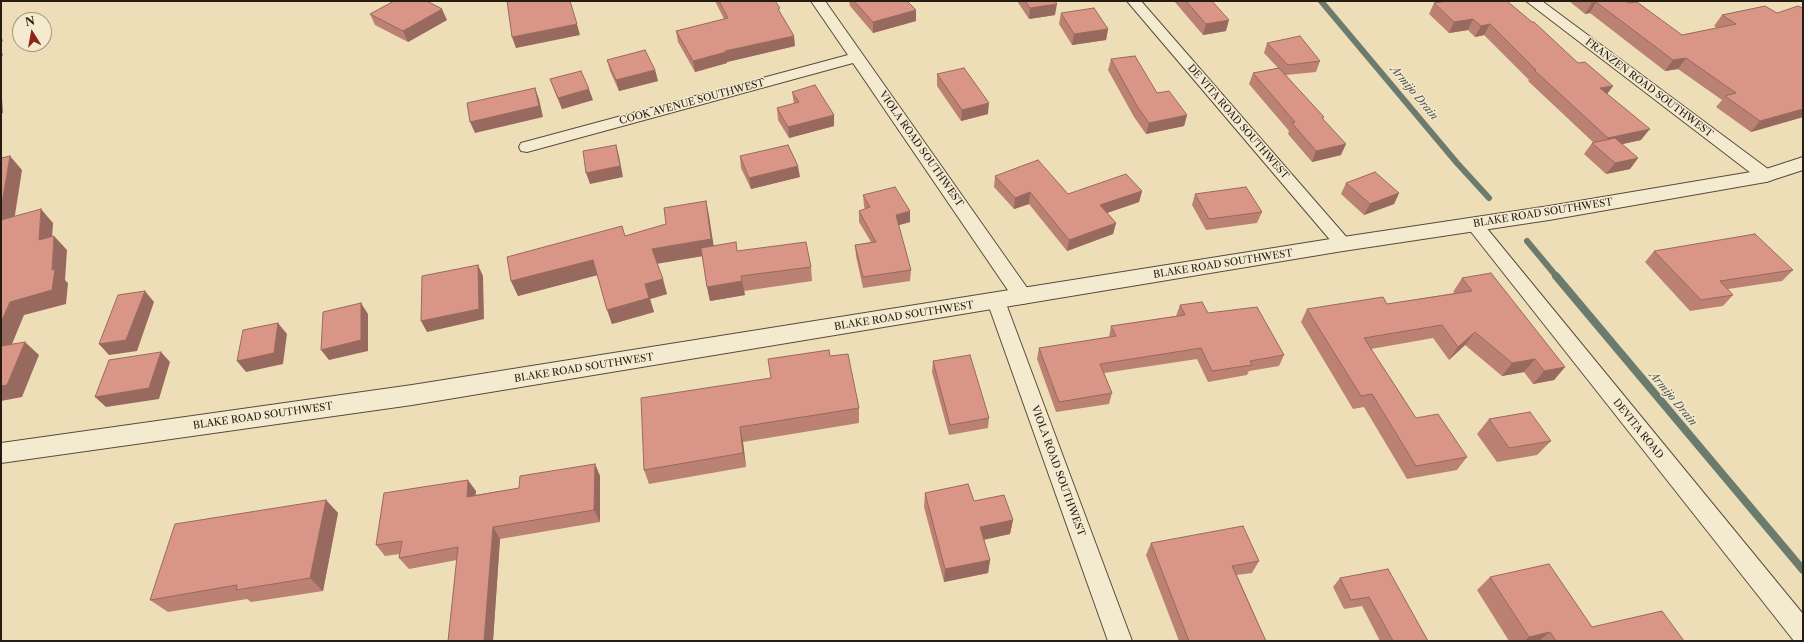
<!DOCTYPE html>
<html>
<head>
<meta charset="utf-8">
<style>
	body { margin:0 }
	#map { position:relative; width:1804px; height:642px; overflow:hidden; background:#eedeb7; font-family:"Libre Caslon Text",serif }
	canvas { display:block }
	.frame { position:absolute; inset:0; border:2px solid #261c13; pointer-events:none }
	.north { position:absolute; left:12px; top:12px; width:40px; height:40px; box-sizing:border-box; background:#f4ead0; border:1px solid #a29884; border-radius:50%; rotate:349deg; font-size:11px; font-weight:700; line-height:16px; text-align:center; color:#261c13 }
	.north::after { content:''; display:block; margin:auto; width:14px; height:18px; background:#8f2418; clip-path:polygon(50% 0,100% 100%,50% 72%,0 100%) }
</style>
</head>
<body>
<div id="map">
<canvas width="1804" height="642"></canvas>
<div class="frame"></div>
<div class="north">N</div>
</div>
<script>
const ctx = document.querySelector('canvas').getContext('2d');
ctx.lineJoin = 'round';
const toPath = rows => new Path2D(rows.map(r => 'M' + r).join(''));
function strokePath(path, color, width, dash) { ctx.strokeStyle = color; ctx.lineWidth = width; ctx.lineCap = dash ? 'butt' : 'round'; ctx.setLineDash(dash || []); ctx.stroke(path); }
function paint(path, color) { ctx.fillStyle = color; ctx.fill(path, 'evenodd'); }
function drawText(font, color, halo, rows, align = 'center') {
  ctx.font = font + ' "Libre Caslon Text",serif'; ctx.lineWidth = 3; ctx.setLineDash([]); ctx.textBaseline = 'middle'; ctx.strokeStyle = halo; ctx.fillStyle = color; for (const [text, x, y, turn = 0] of rows) {
    ctx.save(); ctx.translate(x, y); ctx.rotate((+turn || 0) * Math.PI / 180); ctx.textAlign = isNaN(turn) ? turn : align; if (halo) ctx.strokeText(text, 0, 0); ctx.fillText(text, 0, 0); ctx.restore();
  }
}
const streamFar1 = toPath([
	[1321,1,1457,163,1489,198],
	[1527,241,1557,277]
]);
const stream = toPath([
	[1556,276,1803,570]
]);
const minor = toPath([
	[811,1,825,1,1030,292,1032,297,1030,302,1023,304,1016,302,853,63,527,152,521,151,519,147,521,143,848,55,811,1],
	[1127,1,1141,1,1349,240,1352,244,1349,248,1343,250,1337,248,1127,1],
	[1526,1,1542,1,1772,172,1774,176,1772,180,1766,182,1760,180,1526,1],
	[1474,218,1480,220,1803,614,1803,641,1794,641,1468,228,1465,224,1468,220,1474,218],
	[996,294,1003,296,1005,301,1132,641,1108,641,987,301,989,296,996,294]
]);
const tertiary = toPath([
	[1803,157,1803,170,1766,182,1549,220,1343,251,412,405,1,463,1,443,412,385,1343,237,1549,206,1763,170,1803,157]
]);
const wall = toPath([
	[715,1,775,1,795,46,727,62,727,63,695,72,678,42,676,31,724,19],
	[849,1,907,1,916,21,873,33,850,6],
	[1017,1,1055,1,1055,15,1029,19],
	[1174,1,1212,1,1226,31,1203,35],
	[1447,1,1578,63,1613,86,1607,94,1641,140,1622,144,1638,158,1630,169,1606,174,1584,154,1592,143,1594,143,1528,81,1529,80,1484,35,1475,37,1468,30,1449,33,1429,14,1434,3],
	[1569,1,1626,1,1682,35,1717,28,1714,26,1722,15,1765,6,1803,117,1751,132,1716,107,1722,100,1678,69,1665,71,1590,13,1585,14],
	[1061,13,1108,29,1106,40,1072,45,1059,24],
	[370,14,447,20,408,42,375,25],
	[1267,43,1320,61,1316,72,1286,75,1323,119,1341,155,1312,162,1288,134,1289,131,1249,84,1253,73,1278,68,1264,53],
	[1111,59,1187,115,1184,126,1146,134,1134,117,1108,70],
	[607,60,655,70,658,81,619,91,610,71],
	[937,74,988,114,961,121,937,86],
	[550,79,593,100,562,109,554,90],
	[792,92,834,126,789,138,778,120,777,108,794,104],
	[740,156,800,177,751,189,741,168],
	[995,176,1068,194,1142,191,1139,202,1107,213,1116,223,1113,234,1067,251,1029,204,1014,209,994,187],
	[1346,183,1399,193,1394,204,1364,215,1341,194],
	[1195,194,1262,212,1257,223,1206,230,1192,205],
	[863,195,910,222,898,225,911,270,910,281,863,288,856,256,855,245,871,242,859,222,859,211,865,209,864,206],
	[706,201,709,216,713,246,811,267,812,281,744,291,745,295,710,301,707,287,702,256,657,263,667,294,650,299,654,312,612,324,597,275,518,296,511,281,666,224],
	[1654,251,1793,270,1782,281,1728,289,1733,295,1723,306,1690,311,1645,262],
	[1462,278,1565,367,1554,380,1533,384,1524,372,1502,376,1465,345,1449,360,1433,338,1371,349,1416,418,1467,457,1457,470,1407,479,1364,407,1353,409,1301,322,1307,309,1387,304,1455,293,1453,292],
	[1180,305,1208,313,1284,355,1279,366,1249,371,1247,375,1208,382,1197,359,1104,373,1112,393,1109,404,1056,412,1037,359,1039,348,1109,337,1111,326,1176,316],
	[830,356,859,408,859,423,743,442,746,467,649,484,644,470,771,378],
	[933,361,989,418,988,428,949,435,932,372],
	[1489,419,1551,441,1537,455,1497,462,1477,434],
	[595,464,600,476,600,522,500,539,493,641,448,641,457,560,409,569,399,558,400,554,385,556,376,545,476,491,475,495,519,488],
	[925,493,974,501,1013,520,1010,534,984,539,990,560,988,573,944,582,924,507],
	[326,500,338,513,323,591,251,602,247,599,168,612,150,600],
	[1151,543,1259,561,1252,573,1237,575,1266,641,1179,641,1146,555],
	[1388,569,1428,641,1380,641,1362,606,1344,609,1333,587,1340,578],
	[1490,577,1592,627,1684,641,1509,641,1477,590]
]);
const shadedWall = toPath([
	[1596,2,1590,13,1585,14,1592,3],
	[1057,4,1055,15,1029,19,1030,8],
	[442,9,447,20,408,42,403,31],
	[916,10,916,21,873,33,873,22],
	[1473,19,1468,30,1449,33,1454,22],
	[1229,20,1226,31,1203,35,1206,24],
	[577,24,580,35,516,48,512,37],
	[1490,24,1484,35,1475,37,1481,26],
	[1108,29,1106,40,1072,45,1074,34],
	[794,36,795,46,727,62,727,63,695,72,693,61,725,51],
	[1,38,3,40,1,44],
	[1,52,3,54,1,60],
	[1686,58,1678,69,1665,71,1673,60],
	[655,70,658,81,619,91,616,80],
	[1,83,3,113,1,113],
	[1613,86,1605,97,1600,88],
	[535,88,539,99,543,117,475,133,470,122],
	[589,89,593,100,562,109,558,98],
	[989,103,988,114,961,121,962,110],
	[1803,109,1803,117,1751,132,1760,121],
	[834,115,834,126,789,138,788,127],
	[1187,115,1184,126,1146,134,1149,123],
	[1650,129,1641,140,1600,149,1608,138],
	[1346,144,1341,155,1312,162,1316,151],
	[616,145,619,156,623,177,590,184,586,173],
	[10,156,22,170,12,234,1,223,1,209],
	[1638,158,1630,169,1606,174,1615,163],
	[798,166,800,177,751,189,749,178],
	[1142,191,1139,202,1098,216,1100,205],
	[1030,192,1029,204,1014,209,1015,198],
	[1399,193,1394,204,1364,215,1370,204],
	[706,201,709,216,715,254,656,264,652,249],
	[41,209,53,223,51,254,39,240],
	[910,211,910,222,896,226,896,215],
	[1116,223,1113,234,1067,251,1069,240],
	[54,236,67,250,65,280,68,283,66,304,24,315,5,361,1,358,1,322,10,302,52,270],
	[593,260,598,275,518,296,511,281],
	[478,265,483,276,484,319,427,332,421,321],
	[663,279,667,294,650,299,654,312,612,324,607,310,645,284],
	[742,281,745,295,710,301,707,287],
	[145,291,154,302,137,351,109,355,99,344],
	[361,303,368,314,368,351,329,360,321,350],
	[278,323,287,334,283,364,246,372,237,361],
	[1475,332,1465,345,1449,360,1458,347],
	[25,342,39,355,22,397,1,401,1,386],
	[161,352,170,362,159,399,106,407,95,397],
	[1535,359,1524,372,1502,376,1512,363],
	[1565,367,1554,380,1533,384,1544,371],
	[740,427,743,442,746,467,743,453],
	[595,464,600,476,600,522,594,510],
	[468,480,476,491,474,509,467,497],
	[326,500,338,513,323,591,310,578],
	[1013,520,1010,534,979,541,980,527],
	[493,527,500,539,493,641,484,641],
	[990,560,988,573,944,582,945,569],
	[1550,632,1539,641,1524,641,1529,637]
]);
const building = toPath([
	[394,1,427,1,442,9,403,31,370,14,394,1],
	[507,1,570,1,577,24,512,37,507,1],
	[719,1,775,1,780,8,778,9,794,36,725,51,726,52,693,61,676,31,728,18,719,1],
	[854,1,907,1,916,10,873,22,854,1],
	[1025,1,1055,1,1057,4,1030,8,1025,1],
	[1186,1,1212,1,1229,20,1206,24,1186,1],
	[1447,1,1507,1,1532,22,1534,22,1578,63,1585,62,1613,86,1600,88,1650,129,1608,138,1534,70,1536,70,1490,24,1481,26,1473,19,1454,22,1434,3,1447,1],
	[1589,1,1626,1,1628,3,1637,2,1682,35,1736,24,1722,15,1765,6,1777,13,1798,6,1803,8,1803,109,1760,121,1725,96,1736,93,1686,58,1673,60,1596,2,1592,3,1589,1],
	[1094,8,1108,29,1074,34,1061,13,1094,8],
	[1300,36,1320,61,1288,65,1267,43,1300,36],
	[645,50,655,70,616,80,607,60,645,50],
	[1135,56,1157,93,1169,91,1187,115,1149,123,1137,106,1111,59,1135,56],
	[964,68,989,103,962,110,937,74,964,68],
	[1279,68,1324,117,1322,118,1346,144,1316,151,1292,123,1295,122,1253,73,1279,68],
	[581,71,589,89,558,98,550,79,581,71],
	[815,85,834,115,788,127,777,108,799,102,792,92,815,85],
	[535,88,539,106,470,122,467,103,535,88],
	[1615,138,1638,158,1615,163,1592,143,1615,138],
	[616,145,620,166,586,173,583,151,616,145],
	[788,145,798,166,749,178,740,156,788,145],
	[10,156,1,209,1,158,10,156],
	[1038,160,1068,194,1126,174,1142,191,1100,205,1116,223,1069,240,1030,192,1015,198,995,176,1038,160],
	[1375,172,1399,193,1370,204,1346,183,1375,172],
	[895,187,910,211,896,215,911,270,863,277,855,245,876,242,859,211,870,207,863,195,895,187],
	[1246,187,1262,212,1209,219,1195,194,1246,187],
	[706,201,711,239,652,249,663,279,645,284,649,298,607,310,593,260,511,281,507,257,622,226,625,236,666,224,664,208,706,201],
	[41,209,39,240,54,236,52,270,55,269,52,290,10,302,1,322,1,220,41,209],
	[1755,234,1793,270,1720,281,1733,295,1701,300,1654,251,1755,234],
	[736,242,737,251,806,242,811,267,741,276,742,281,707,287,701,248,736,242],
	[478,265,479,309,421,321,422,276,478,265],
	[1491,273,1565,367,1544,371,1535,359,1512,363,1475,332,1458,347,1442,325,1364,338,1416,418,1438,414,1467,457,1416,466,1372,394,1361,396,1307,309,1383,297,1387,304,1472,291,1462,278,1491,273],
	[145,291,126,340,99,344,118,295,145,291],
	[1202,302,1208,313,1257,307,1284,355,1250,361,1252,365,1212,371,1201,348,1100,364,1112,393,1059,402,1039,348,1116,336,1111,326,1185,315,1180,305,1202,302],
	[361,303,361,340,321,350,323,312,361,303],
	[278,323,274,353,237,361,243,330,278,323],
	[25,342,7,385,1,386,1,346,25,342],
	[829,350,830,356,848,354,859,408,740,427,743,453,644,470,641,398,771,378,768,359,829,350],
	[161,352,149,388,95,397,109,360,161,352],
	[970,355,989,418,950,425,933,361,970,355],
	[1530,412,1551,441,1509,448,1489,419,1530,412],
	[595,464,594,510,493,527,484,641,448,641,458,547,399,558,402,541,376,545,384,493,468,480,467,497,519,488,520,476,595,464],
	[968,484,974,501,1004,495,1013,520,980,527,990,560,945,569,925,493,968,484],
	[326,500,310,578,236,590,237,585,150,600,175,524,326,500],
	[1243,526,1259,561,1232,566,1266,641,1189,641,1151,543,1243,526],
	[1549,564,1592,627,1662,611,1684,641,1556,641,1550,632,1529,637,1490,577,1549,564],
	[1388,569,1428,641,1393,641,1369,597,1351,600,1340,578,1388,569]
]);
const streetNames = [
	["FRANZEN ROAD SOUTHWEST",1649,88,37],
	["COOK AVENUE SOUTHWEST",692,102,-15],
	["DE VITA ROAD SOUTHWEST",1238,122,49],
	["VIOLA ROAD SOUTHWEST",921,149,55],
	["BLAKE ROAD SOUTHWEST",1543,213,-9],
	["BLAKE ROAD SOUTHWEST",1223,264,-9],
	["BLAKE ROAD SOUTHWEST",904,316,-9],
	["BLAKE ROAD SOUTHWEST",584,368,-9],
	["BLAKE ROAD SOUTHWEST",263,416,-8],
	["DEVITA ROAD",1638,429,51],
	["VIOLA ROAD SOUTHWEST",1058,471,70]
];
const waterNames = [
	["Armijo Drain",1414,93,50],
	["Armijo Drain",1673,399,50]
];
strokePath(streamFar1, '#6b7c6f', 6);
strokePath(stream, '#6b7c6f', 8);
strokePath(minor, '#584c3c', 2);
strokePath(tertiary, '#584c3c', 2);
paint(minor, '#f4ead0');
paint(tertiary, '#f4ead0');
paint(wall, '#bb8173');
paint(shadedWall, '#98695e');
paint(building, '#d99686');
strokePath(building, '#98695e', 1);
drawText('10px', '#261c13', '#f4ead0', streetNames);
drawText('italic 11px', '#4e5449', '#f4ead0', waterNames);
</script>
</body>
</html>
